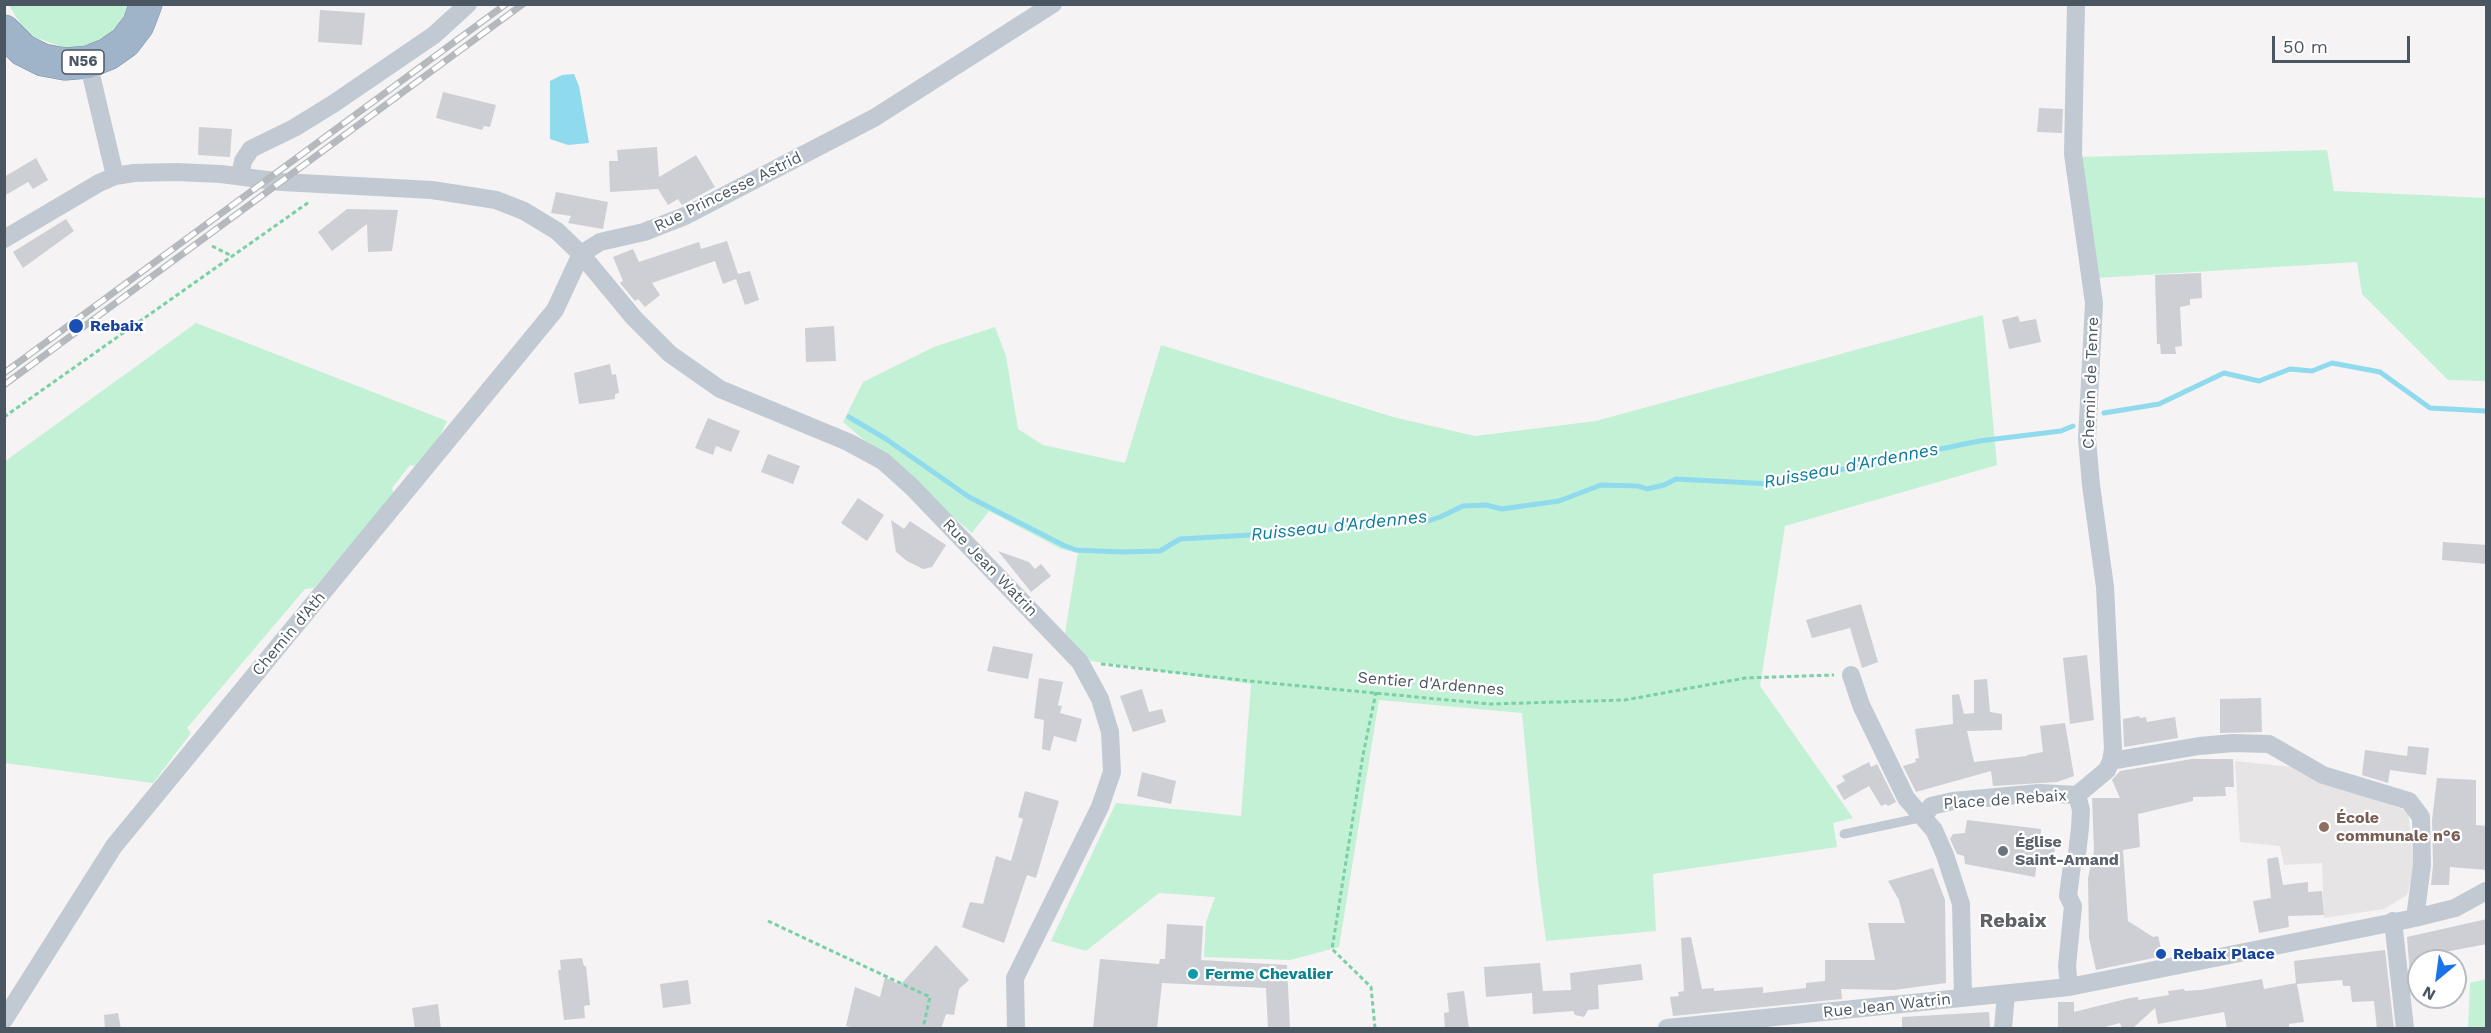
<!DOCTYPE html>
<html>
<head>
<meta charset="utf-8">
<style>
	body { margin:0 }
	#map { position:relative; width:2491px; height:1033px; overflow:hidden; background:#f5f3f3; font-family:"Work Sans",sans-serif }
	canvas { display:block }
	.frame { position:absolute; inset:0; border:6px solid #4a5661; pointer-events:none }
	.north { position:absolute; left:2407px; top:949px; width:60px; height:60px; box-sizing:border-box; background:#fff; border:2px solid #b7bbc0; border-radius:50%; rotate:209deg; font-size:16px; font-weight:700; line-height:24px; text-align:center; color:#4a5661 }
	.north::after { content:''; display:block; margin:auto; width:21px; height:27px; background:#1a73e8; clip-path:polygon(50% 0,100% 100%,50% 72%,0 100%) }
	.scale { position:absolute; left:2272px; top:36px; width:138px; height:27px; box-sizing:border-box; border:3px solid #4a5661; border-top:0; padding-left:8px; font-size:18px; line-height:21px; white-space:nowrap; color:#4a5661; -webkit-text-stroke:4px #fff; paint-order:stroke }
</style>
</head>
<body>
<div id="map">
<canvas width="2491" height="1033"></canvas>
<div class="frame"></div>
<div class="north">N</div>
<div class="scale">50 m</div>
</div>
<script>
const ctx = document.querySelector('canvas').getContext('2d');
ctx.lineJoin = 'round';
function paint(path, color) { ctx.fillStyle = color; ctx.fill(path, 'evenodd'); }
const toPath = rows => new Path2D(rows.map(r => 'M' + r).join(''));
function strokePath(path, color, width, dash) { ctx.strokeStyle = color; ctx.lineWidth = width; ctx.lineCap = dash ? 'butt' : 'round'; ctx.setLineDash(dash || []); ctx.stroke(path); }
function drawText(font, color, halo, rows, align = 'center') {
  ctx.font = font + ' "Work Sans",sans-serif'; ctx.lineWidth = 4.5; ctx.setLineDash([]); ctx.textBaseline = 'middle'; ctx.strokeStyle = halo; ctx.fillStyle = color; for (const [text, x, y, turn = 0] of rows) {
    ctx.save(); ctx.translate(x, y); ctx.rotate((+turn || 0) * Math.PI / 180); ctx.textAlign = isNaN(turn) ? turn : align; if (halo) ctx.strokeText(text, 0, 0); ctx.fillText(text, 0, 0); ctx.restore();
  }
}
const education = toPath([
	[2235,761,2292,767,2343,789,2408,811,2414,869,2407,895,2384,909,2324,918,2322,863,2284,865,2280,846,2240,842]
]);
const green = toPath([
	[9,5,129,5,118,25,106,36,93,43,78,47,63,47,34,37,22,27],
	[2327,150,2334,191,2486,198,2486,381,2448,380,2362,294,2357,262,2096,278,2081,157],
	[1983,315,1997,465,1785,526,1760,686,1853,818,1833,823,1837,847,1653,874,1656,931,1546,941,1538,881,1522,713,1379,700,1339,947,1290,960,1204,957,1206,922,1215,897,1159,893,1086,951,1051,941,1116,803,1241,816,1251,684,1091,661,1065,633,1078,553,1061,549,989,511,972,533,843,422,863,382,934,347,995,327,1006,356,1018,429,1043,445,1125,463,1161,345,1393,417,1475,436,1596,421],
	[196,323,447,421,439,438,417,466,410,465,392,488,394,494,360,534,314,588,305,589,187,728,191,733,153,783,5,763,4,462],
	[2486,979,2486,1028,2468,1028,2470,983]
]);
const water = toPath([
	[574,74,579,86,589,143,568,145,550,139,550,81,562,75]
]);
const stream = toPath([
	[2104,413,2159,404,2224,373,2259,381,2290,369,2312,371,2332,363,2380,372,2430,408,2486,411],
	[849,417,886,439,969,497,1063,545,1076,550,1122,552,1160,551,1180,539,1320,531,1382,520,1425,522,1440,517,1463,506,1486,505,1502,509,1530,505,1559,501,1601,485,1638,486,1647,489,1664,485,1676,479,1771,484,1979,441,2061,431,2073,426]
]);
const building = toPath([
	[320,10,365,13,362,45,318,42],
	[443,92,496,105,490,127,484,126,482,130,436,118],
	[2039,108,2063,109,2062,133,2037,132],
	[199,127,232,129,230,157,198,155],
	[657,147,659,177,696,155,715,187,682,205,678,199,668,205,658,189,610,192,609,161,618,161,617,150],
	[36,158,48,180,33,189,28,182,4,196,4,177],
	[556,192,608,202,603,229,568,223,571,216,551,213],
	[347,209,398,210,392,251,368,252,367,224,332,251,318,232],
	[66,219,74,231,23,268,13,252],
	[727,241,738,274,750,271,759,300,745,305,736,279,723,284,715,261,652,283,660,295,645,307,638,299,635,301,620,283,623,281,613,257,633,249,639,262,699,242,701,249],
	[2201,273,2202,298,2190,299,2190,305,2180,307,2182,346,2175,347,2176,354,2161,354,2160,344,2157,344,2155,275],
	[2018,316,2020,322,2036,319,2041,342,2009,349,2002,320],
	[834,326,836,361,806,362,805,328],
	[610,364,612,375,616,374,619,393,615,394,615,399,579,404,574,373],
	[708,418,740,431,731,452,716,446,713,455,695,448],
	[768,454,800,466,793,484,761,472],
	[858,498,884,515,867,541,841,523],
	[891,520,904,529,910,521,946,545,932,567,923,569,907,561,896,552],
	[2443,542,2487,545,2487,564,2442,560],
	[998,551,1029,562,1035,569,1041,564,1051,576,1031,592],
	[1861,604,1878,662,1862,668,1850,628,1812,638,1806,620],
	[993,646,1033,654,1028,679,987,671],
	[2087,655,2094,720,2070,724,2063,658],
	[1039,678,1063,682,1058,705,1062,706,1060,713,1082,719,1076,742,1054,736,1050,751,1042,749,1044,720,1034,718],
	[1987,679,1990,712,2002,714,2002,730,1967,731,1974,762,2027,756,2027,755,2043,752,2040,726,2065,723,2074,776,2057,782,1993,786,1991,771,1916,792,1903,766,1916,762,1915,759,1919,758,1915,729,1953,724,1952,695,1959,694,1964,714,1974,713,1974,680],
	[1142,689,1149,712,1162,709,1166,722,1133,732,1120,696],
	[2261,698,2262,732,2220,733,2220,699],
	[2139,716,2140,718,2146,717,2147,722,2175,717,2178,738,2124,747,2123,719],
	[2408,746,2429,748,2426,775,2390,770,2388,783,2362,775,2365,750,2407,756],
	[2192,759,2233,759,2234,787,2225,787,2226,796,2193,797,2193,801,2138,814,2140,847,2123,850,2128,921,2153,937,2158,936,2163,956,2096,970,2089,938,2088,878,2094,850,2092,798,2120,798,2112,780,2120,771],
	[1869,762,1871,767,1877,764,1896,802,1888,806,1886,804,1881,806,1869,786,1844,800,1836,786,1845,781,1842,776],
	[1142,772,1176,781,1171,804,1137,796],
	[2437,778,2476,780,2476,825,2487,826,2487,870,2450,867,2449,885,2431,885,2433,865,2432,820],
	[1025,791,1059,801,1036,878,1027,875,1004,943,962,927,970,902,983,904,996,856,1011,861,1023,819,1018,817],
	[1967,820,2041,829,2040,846,2055,848,2053,864,2037,861,2035,877,1965,864,1964,856,1957,854,1950,839,1953,834,1965,833],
	[2278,857,2283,885,2308,882,2308,892,2322,891,2324,915,2288,916,2289,927,2259,933,2253,901,2271,898,2267,859],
	[1933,868,1945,900,1946,983,1894,990,1841,989,1842,999,1673,1016,1670,997,1679,996,1678,992,1684,991,1681,938,1691,937,1702,989,1714,988,1714,991,1763,987,1763,993,1806,988,1806,983,1825,981,1825,960,1875,960,1868,923,1905,923,1899,900,1888,881],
	[2487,919,2487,944,2418,957,2419,975,2410,975,2407,937],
	[1167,924,1203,926,1201,960,1287,965,1290,1029,1268,1029,1266,988,1162,983,1157,1029,1093,1029,1100,959,1159,964,1160,959,1165,959],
	[936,945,969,980,959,989,954,1015,946,1014,941,1029,860,1029,846,1026,855,987,880,997,885,977,900,985],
	[2385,950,2394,1029,2377,1029,2374,1001,2352,1002,2350,986,2343,986,2342,980,2297,984,2304,1022,2289,1024,2289,1029,2227,1029,2224,1012,2158,1024,2155,1008,2132,1029,2122,1029,2120,1023,2097,1029,2058,1029,2058,1002,2074,1002,2074,1012,2130,998,2138,997,2138,1000,2169,995,2168,991,2184,989,2185,991,2201,990,2262,979,2264,989,2296,983,2294,961],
	[582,958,584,966,586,966,590,1005,584,1006,585,1018,564,1020,558,970,561,970,560,960],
	[1540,963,1543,991,1571,990,1570,973,1641,964,1643,980,1598,985,1599,1009,1588,1010,1584,1017,1575,1015,1573,1011,1533,1014,1532,993,1486,997,1484,967],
	[688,980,691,1004,663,1008,660,984],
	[1464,991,1469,1029,1445,1029,1444,1013,1449,1012,1447,993],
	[438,1004,441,1029,415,1029,412,1008],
	[1989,1012,1990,1029,1902,1029,1902,1017],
	[118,1013,121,1029,105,1029,104,1015]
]);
const path = toPath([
	[212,246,232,256],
	[4,417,309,202],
	[1101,664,1259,682,1490,704,1625,700,1745,678,1834,675],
	[768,921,930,997,923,1028],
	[1375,1028,1371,987,1332,949,1363,755,1376,692]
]);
const service = toPath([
	[1844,834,1924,817]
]);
const minor = toPath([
	[2076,4,2073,154,2094,303,2087,439,2091,485,2105,587,2113,749,2111,761,2107,770,2077,795],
	[88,62,115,176],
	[240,176,243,161,251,149,294,128,333,104,434,35,468,4],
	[4,239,99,183,115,176,134,173,176,172,221,174,282,182,432,190,496,200,524,211,557,231,581,254,634,318,670,354,720,389,848,442,883,461,912,487,1080,662,1100,699,1110,732,1112,772,1100,807,1015,978,1016,1028],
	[581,254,600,242,644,232,685,216,874,118,1053,4],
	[1851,675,1861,705,1906,798,1934,830,1945,855,1961,904,1963,998],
	[2111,761,2199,746,2233,743,2269,744,2323,775,2409,801,2421,817,2422,865,2415,918],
	[1924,817,1931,806,1953,801,2039,793,2077,795],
	[2393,921,2405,1028],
	[2069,987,2067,966,2073,906,2068,896,2072,865,2077,854,2080,828,2081,810,2077,795],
	[4,1020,114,846,555,310,581,254],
	[1667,1028,2069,987,2415,918,2455,908,2486,891],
	[2003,1028,2006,994]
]);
const trunk = toPath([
	[4,31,23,50,43,60,65,64,88,62,108,54,125,42,138,25,146,4]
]);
const rail = toPath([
	[4,373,506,4],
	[4,385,523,4]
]);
const markers = [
	[76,326,8,"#1a4fb4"],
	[2324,827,6,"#8d6e63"],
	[2003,851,6,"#6b7280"],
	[2161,954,6,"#1a4fb4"],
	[1193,974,6,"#0f9aa8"]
];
const shields = [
	[83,62,42]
];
const shieldNames = [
	["N56",83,62]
];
const streetNames = [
	["Rue Princesse Astrid",728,192,-26],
	["Chemin de Tenre",2091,383,-88],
	["Rue Jean Watrin",990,568,46],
	["Chemin d'Ath",289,634,-50],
	["Sentier d'Ardennes",1431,684,5],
	["Place de Rebaix",2005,800,-4],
	["Rue Jean Watrin",1887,1006,-6]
];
const transitNames = [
	["Rebaix",90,326],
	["Rebaix Place",2173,954]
];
const educationNames = [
	["École",2336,818],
	["communale n°6",2336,836]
];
const worshipNames = [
	["Église",2015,842],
	["Saint-Amand",2015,860]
];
const cultureNames = [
	["Ferme Chevalier",1205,974]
];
const waterNames = [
	["Ruisseau d'Ardennes",1851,466,-11],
	["Ruisseau d'Ardennes",1339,526,-6]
];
const quarterNames = [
	["Rebaix",2013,921]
];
paint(education, '#e6e4e5');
paint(green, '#c3f1d5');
paint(water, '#90daee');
strokePath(stream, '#90daee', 5);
paint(building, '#cdcfd5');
strokePath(trunk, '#7690ad', 33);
strokePath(path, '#7ad0a6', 3, [4.5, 3]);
strokePath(service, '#c1cad2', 9);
strokePath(minor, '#c1cad2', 18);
strokePath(trunk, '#9fb4c9', 32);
strokePath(rail, '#b5b8bd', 7);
strokePath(rail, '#fff', 4.5, [14]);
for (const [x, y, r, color] of markers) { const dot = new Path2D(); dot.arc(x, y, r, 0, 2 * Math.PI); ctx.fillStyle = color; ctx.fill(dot); strokePath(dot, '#fff', 2); }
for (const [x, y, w] of shields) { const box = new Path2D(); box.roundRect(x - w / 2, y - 12, w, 24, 4.5); ctx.fillStyle = '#fff'; ctx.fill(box); strokePath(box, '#4a5661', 1.5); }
drawText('bold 15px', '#4a5661', null, shieldNames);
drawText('16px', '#4a5661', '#fff', streetNames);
drawText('bold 16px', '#164399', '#fff', transitNames, 'left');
drawText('bold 16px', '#785e54', '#fff', educationNames, 'left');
drawText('bold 16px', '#5b616d', '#fff', worshipNames, 'left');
drawText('bold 16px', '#0d838f', '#fff', cultureNames, 'left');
drawText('italic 18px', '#0c7c9b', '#fff', waterNames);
drawText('bold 20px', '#5f6368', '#fff', quarterNames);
</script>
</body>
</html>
